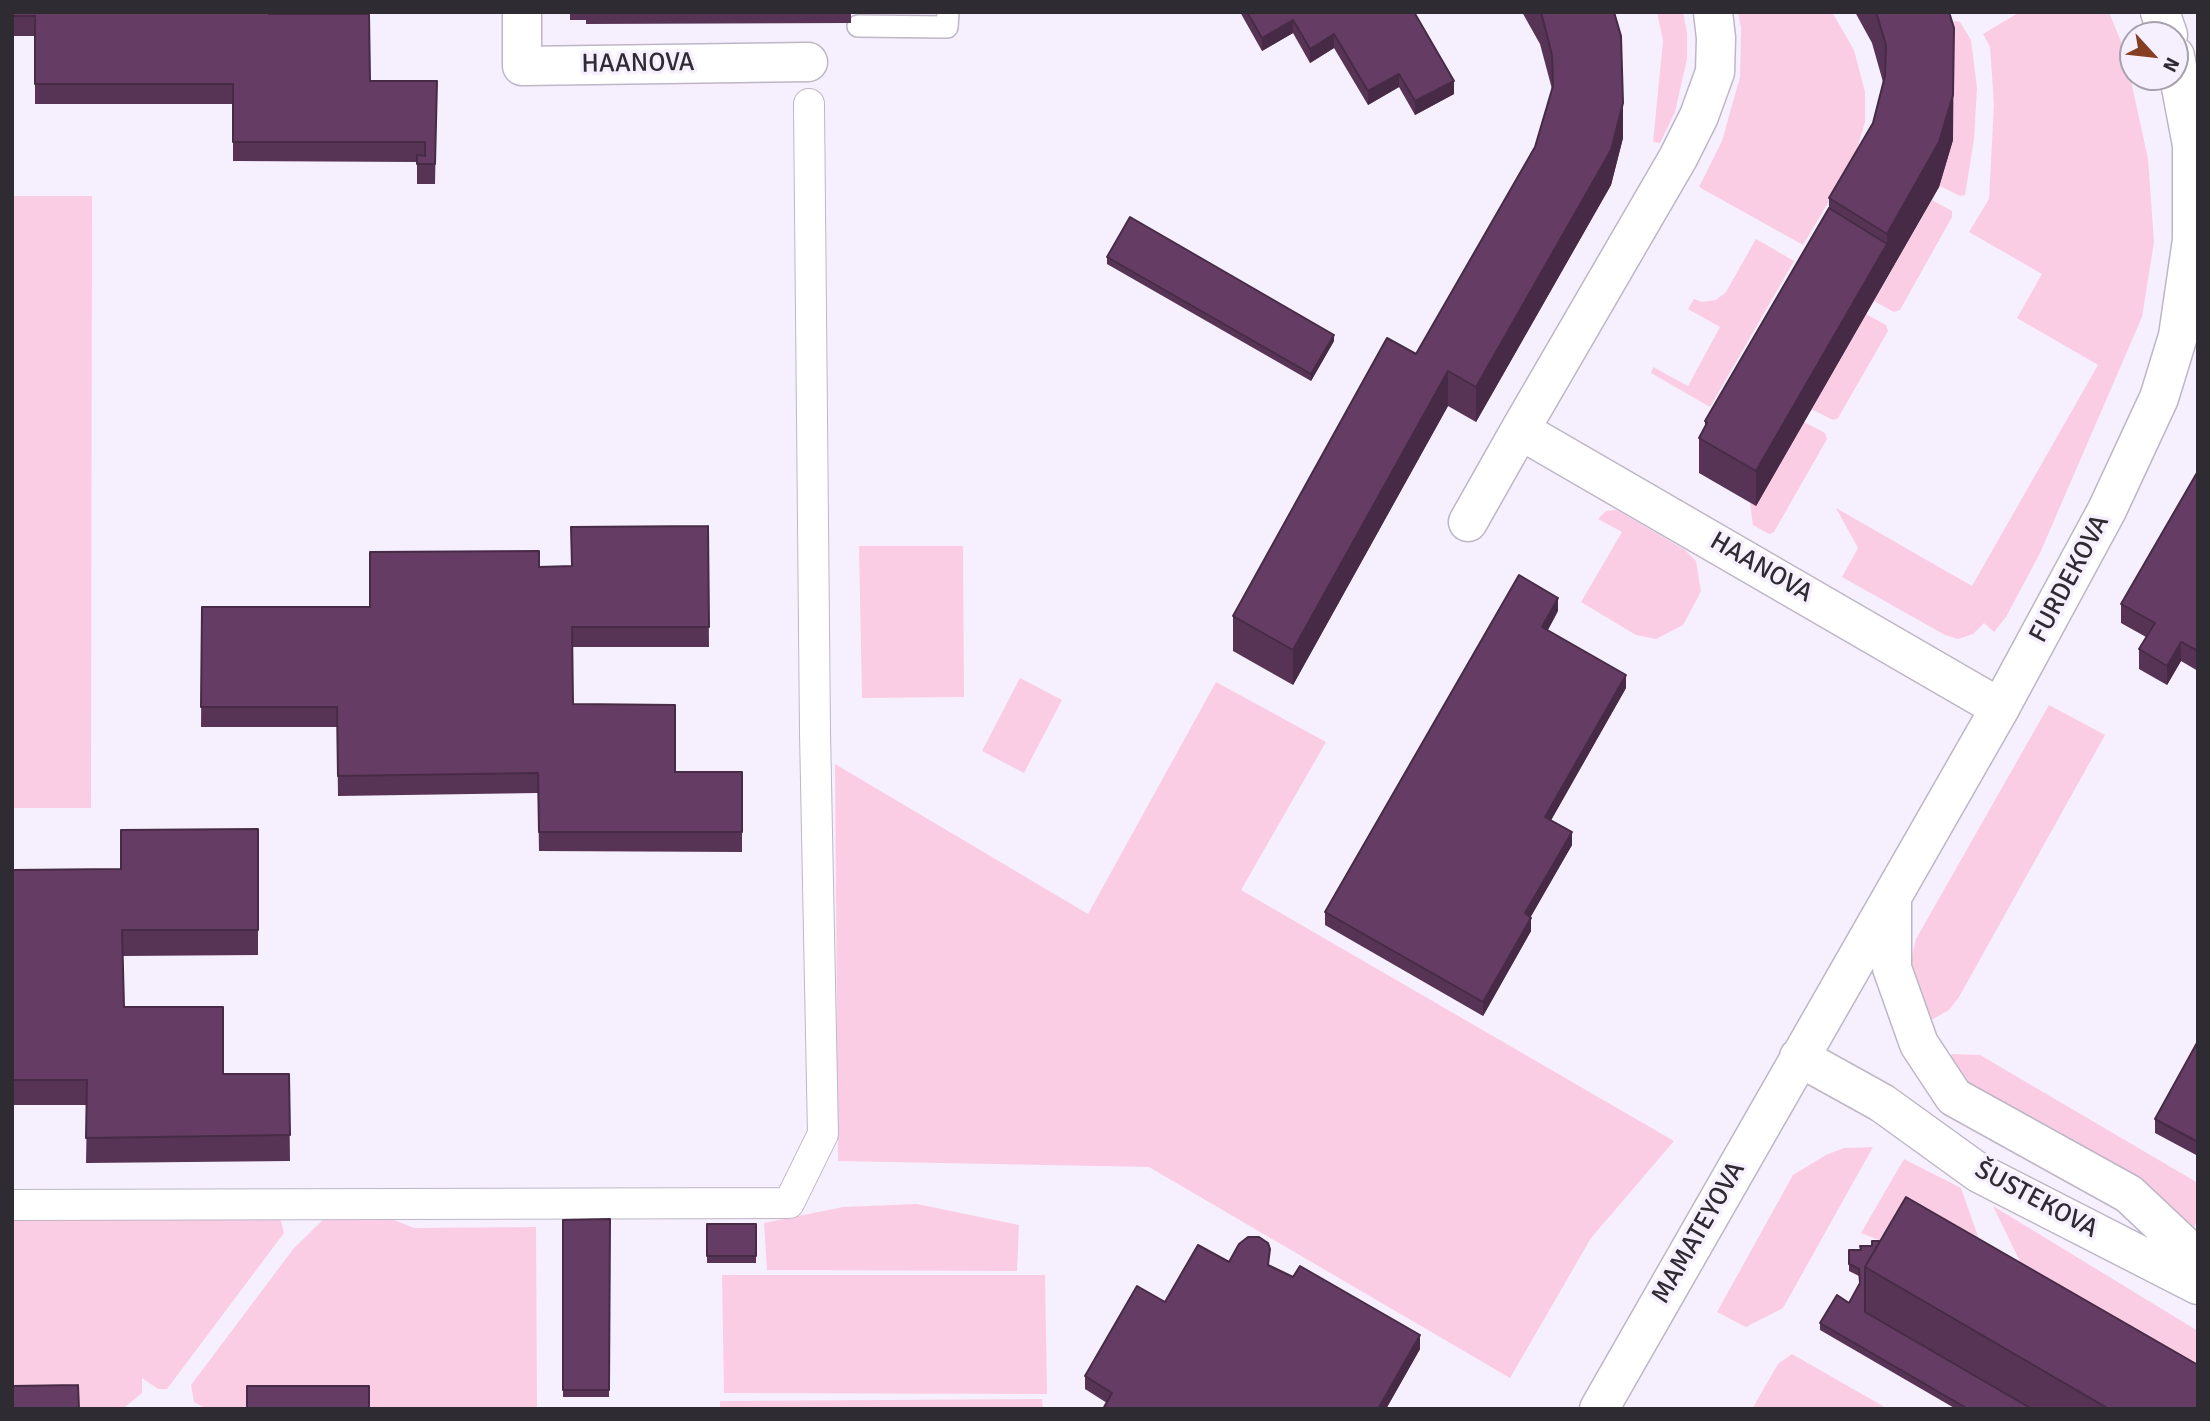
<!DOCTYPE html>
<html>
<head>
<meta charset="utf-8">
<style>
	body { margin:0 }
	#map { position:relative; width:2210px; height:1421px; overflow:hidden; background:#f6effd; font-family:Signika,sans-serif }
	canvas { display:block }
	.frame { position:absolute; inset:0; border:14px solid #2f2b32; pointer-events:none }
	.north { position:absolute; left:2119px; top:21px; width:70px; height:70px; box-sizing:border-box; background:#f6effd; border:2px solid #a6a1ac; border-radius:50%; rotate:117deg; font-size:19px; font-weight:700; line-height:28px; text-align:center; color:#2f2b32 }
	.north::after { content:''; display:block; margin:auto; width:24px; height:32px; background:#863e22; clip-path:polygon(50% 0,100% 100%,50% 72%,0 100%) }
</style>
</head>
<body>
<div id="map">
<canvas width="2210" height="1421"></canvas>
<div class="frame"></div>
<div class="north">N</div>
</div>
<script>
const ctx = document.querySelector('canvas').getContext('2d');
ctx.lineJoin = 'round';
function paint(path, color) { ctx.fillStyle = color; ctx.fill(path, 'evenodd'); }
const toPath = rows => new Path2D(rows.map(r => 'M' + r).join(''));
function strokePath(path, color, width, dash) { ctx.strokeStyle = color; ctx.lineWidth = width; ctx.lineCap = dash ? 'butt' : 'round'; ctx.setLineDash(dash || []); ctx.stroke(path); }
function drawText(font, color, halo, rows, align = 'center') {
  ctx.font = font + ' Signika,sans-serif'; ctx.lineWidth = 7; ctx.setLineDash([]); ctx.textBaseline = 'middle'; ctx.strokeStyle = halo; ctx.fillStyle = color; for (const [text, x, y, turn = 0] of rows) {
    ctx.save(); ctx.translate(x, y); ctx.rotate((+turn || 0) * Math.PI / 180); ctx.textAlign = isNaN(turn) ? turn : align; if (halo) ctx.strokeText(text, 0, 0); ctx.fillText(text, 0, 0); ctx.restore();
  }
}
const green = toPath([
	[1657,12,1683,12,1687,33,1687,59,1675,112,1660,143,1653,142,1663,41],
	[1738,12,1832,12,1854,50,1865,92,1865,122,1854,159,1803,245,1699,187,1722,141,1740,77,1741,28],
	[2020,12,2109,12,2124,49,2148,159,2154,242,2142,317,2040,553,2006,617,1994,632,1984,623,1973,634,1958,639,1945,635,1842,577,1858,548,1836,508,1972,586,2098,365,2017,318,2042,274,1969,232,1989,199,1994,104,1990,47,1983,34],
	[1956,21,1960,22,1971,40,1977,88,1974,139,1965,195,1960,196,1938,185,1939,26],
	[12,196,92,196,91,808,12,808],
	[1932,200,1952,211,1952,217,1900,310,1894,312,1874,301],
	[1756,239,1794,261,1710,407,1651,373,1653,367,1688,386,1720,327,1688,309,1694,299,1702,302,1716,300,1726,292],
	[1866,314,1886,325,1888,331,1838,418,1833,420,1811,409],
	[1804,422,1825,433,1827,439,1774,532,1769,534,1753,525,1750,503,1756,505],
	[1617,510,1685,550,1696,561,1701,591,1696,601,1683,625,1656,639,1636,635,1581,602,1622,532,1598,519,1606,511],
	[859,546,963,546,964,697,862,698],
	[1020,678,1062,700,1024,773,982,751],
	[1216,682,1326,742,1241,890,1674,1141,1591,1238,1510,1378,1149,1167,838,1161,835,764,1088,914],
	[2049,705,2105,735,1959,997,1949,1010,1926,1023,1910,964,1916,939],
	[1952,1054,1980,1055,2198,1183,2198,1220,2193,1228,2054,1129,1963,1080,1947,1063],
	[1873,1147,1783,1308,1746,1327,1717,1312,1793,1175,1826,1155,1844,1148],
	[1904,1159,1961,1188,1982,1248,1897,1247,1861,1233],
	[917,1204,1019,1225,1017,1271,767,1270,764,1223,843,1207],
	[1993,1206,2198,1331,2198,1370,2030,1282],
	[384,1216,414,1228,536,1227,537,1407,203,1407,194,1402,191,1385,294,1248,324,1219],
	[280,1217,284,1233,167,1389,158,1389,142,1378,142,1393,125,1407,12,1407,12,1218],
	[722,1275,1045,1275,1047,1394,724,1393],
	[1792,1354,1888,1409,1752,1409,1778,1364],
	[1042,1399,1043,1409,720,1409,720,1401]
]);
const service = toPath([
	[858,26,947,27,948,12]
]);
const pedestrian = toPath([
	[12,1205,789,1203,823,1134,815,732,809,104]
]);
const minor = toPath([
	[522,12,522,66,808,62],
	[1520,430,1678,158,1699,116,1715,72,1716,38,1713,12],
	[1468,522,1520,430,2000,708]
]);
const tertiary = toPath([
	[2160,12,2168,35],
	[1892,899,1892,968,1919,1044,1954,1097,2129,1194,2198,1259],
	[1799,1057,1882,1103,1979,1173,2198,1285],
	[1599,1409,2000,708,2107,510,2159,398,2178,336,2192,240,2192,145,2175,56]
]);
const wall = toPath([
	[12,12,269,14,370,81,437,81,435,184,417,184,417,162,233,161,233,104,35,104,35,36,12,36],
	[570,12,851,12,851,23,586,24,586,20,570,20],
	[1240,12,1414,12,1454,94,1415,115,1399,87,1368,105,1334,48,1310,63,1293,33,1262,51],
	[1522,12,1614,12,1623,138,1611,185,1476,422,1448,406,1293,685,1233,651,1233,616,1416,354,1535,147,1552,89,1540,44],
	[1855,12,1949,12,1953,140,1939,187,1756,506,1699,473,1699,438,1705,428,1705,421,1829,208,1829,198,1873,123,1883,82,1872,43],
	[1107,257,1334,341,1311,381,1107,264],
	[2198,471,2198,671,2181,661,2167,685,2139,669,2139,649,2146,637,2121,623,2121,604],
	[708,526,709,647,572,647,573,704,675,772,742,772,742,852,539,851,538,793,338,796,337,727,201,727,202,607,370,607,539,567,571,566,571,527],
	[1558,611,1548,630,1626,688,1551,820,1572,845,1530,917,1531,931,1483,1016,1325,925,1325,912],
	[258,829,258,955,123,956,124,1007,223,1074,289,1074,290,1161,86,1163,87,1105,12,1105,12,870,121,869],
	[2198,1041,2198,1156,2155,1133,2155,1119],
	[610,1219,609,1397,563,1397,563,1220],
	[707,1224,756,1224,756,1263,707,1263],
	[1849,1250,2198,1409,1956,1409,1820,1330,1820,1323,1849,1303,1860,1283,1859,1276,1849,1271],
	[1229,1262,1270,1266,1420,1349,1386,1409,1103,1409,1107,1403,1085,1389,1085,1376,1165,1302]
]);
const shadedWall = toPath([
	[1293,20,1293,33,1262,51,1262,38],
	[1954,28,1953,140,1939,187,1756,506,1756,471,1887,244,1887,234],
	[1334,34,1334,48,1310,63,1310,49],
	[1399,74,1399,87,1368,105,1368,91],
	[1454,81,1454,94,1415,115,1415,101],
	[1623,103,1623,138,1611,185,1476,422,1476,387],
	[1334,335,1334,341,1311,381,1311,374],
	[1448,371,1448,406,1293,685,1293,650],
	[1558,598,1558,611,1542,640,1542,627],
	[2181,642,2181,661,2167,685,2167,666],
	[1626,675,1626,688,1545,831,1545,817],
	[1572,832,1572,845,1525,927,1525,913],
	[1531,918,1531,931,1483,1016,1483,1002],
	[1420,1335,1420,1349,1386,1409,1378,1409]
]);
const building = toPath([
	[12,12,269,12,269,14,369,14,370,81,437,81,435,164,417,164,417,155,425,156,425,142,233,142,233,84,35,84,35,16,12,16,12,12],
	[1247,12,1414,12,1454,81,1415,101,1399,74,1368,91,1334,34,1310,49,1293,20,1262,38,1247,12],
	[1541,12,1614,12,1621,36,1623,103,1611,150,1476,387,1448,371,1293,650,1233,616,1387,338,1416,354,1535,147,1553,86,1552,55,1541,12],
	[1876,12,1949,12,1954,28,1953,95,1939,142,1887,234,1829,198,1873,123,1885,76,1886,45,1876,12],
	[1829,208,1887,244,1756,471,1699,438,1707,423,1705,421,1829,208],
	[1130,217,1334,335,1311,374,1107,257,1130,217],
	[2198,471,2198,651,2181,642,2167,666,2139,649,2155,623,2121,604,2198,471],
	[708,526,709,627,572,627,573,704,675,705,675,772,742,772,742,832,539,832,538,773,338,776,337,707,201,707,202,607,370,607,370,552,539,551,539,567,572,566,571,527,708,526],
	[1519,575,1558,598,1542,627,1626,675,1545,817,1572,832,1525,913,1531,918,1483,1002,1325,912,1519,575],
	[258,829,258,930,122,930,124,1007,223,1007,223,1074,289,1074,290,1135,86,1138,87,1080,12,1080,12,870,121,869,121,830,258,829],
	[2198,1041,2198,1142,2155,1119,2198,1041],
	[1906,1197,2198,1365,2198,1409,2109,1409,1865,1267,1906,1197],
	[610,1219,609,1390,563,1390,563,1220,610,1219],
	[707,1224,756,1224,756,1256,707,1256,707,1224],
	[1248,1237,1259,1237,1268,1243,1270,1249,1268,1265,1293,1277,1300,1266,1420,1335,1378,1409,1103,1409,1112,1393,1085,1376,1137,1286,1165,1302,1198,1245,1229,1262,1239,1244,1248,1237],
	[1872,1241,1880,1241,1865,1267,1865,1312,2032,1409,1968,1409,1820,1323,1837,1295,1849,1303,1860,1283,1859,1269,1849,1264,1849,1250,1861,1250,1860,1246,1872,1246,1872,1241],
	[78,1385,79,1409,12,1409,12,1386,78,1385],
	[247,1386,369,1386,369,1409,247,1409,247,1386]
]);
const streetNames = [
	["HAANOVA",638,64,-1],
	["HAANOVA",1761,568,30],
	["FURDEKOVA",2070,579,-62],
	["ŠUSTEKOVA",2036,1200,28],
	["MAMATEYOVA",1699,1233,-60]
];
paint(green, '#fbcde5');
strokePath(service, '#beb6c6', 24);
strokePath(pedestrian, '#beb6c6', 32);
strokePath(minor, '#beb6c6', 41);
strokePath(tertiary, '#beb6c6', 41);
strokePath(service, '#fff', 21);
strokePath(pedestrian, '#fff', 30);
strokePath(minor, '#fff', 38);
strokePath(tertiary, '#fff', 38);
paint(wall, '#573456');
paint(shadedWall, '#472b46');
paint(building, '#653d64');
strokePath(building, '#472b46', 2);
drawText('26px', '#2f2b32', '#f6effd', streetNames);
</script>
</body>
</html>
